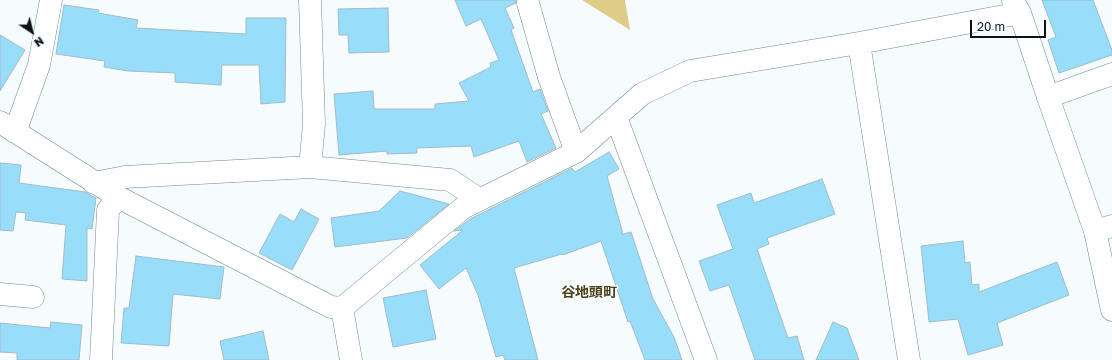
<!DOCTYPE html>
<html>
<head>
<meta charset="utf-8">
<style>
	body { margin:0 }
	#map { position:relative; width:1112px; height:360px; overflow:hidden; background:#f6fcfe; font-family:"Golos Text",sans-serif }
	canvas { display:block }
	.north { position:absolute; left:12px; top:12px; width:40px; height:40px; -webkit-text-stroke:3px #f6fcfe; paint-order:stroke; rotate:145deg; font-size:11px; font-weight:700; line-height:16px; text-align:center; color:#091316 }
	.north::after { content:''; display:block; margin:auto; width:14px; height:18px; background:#091316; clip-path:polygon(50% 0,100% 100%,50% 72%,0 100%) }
	.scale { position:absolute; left:970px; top:20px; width:76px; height:18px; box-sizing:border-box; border:2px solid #091316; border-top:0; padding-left:5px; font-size:12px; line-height:14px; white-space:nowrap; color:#091316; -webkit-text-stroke:3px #f6fcfe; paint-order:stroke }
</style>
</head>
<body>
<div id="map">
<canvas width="1112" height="360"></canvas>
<div class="north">N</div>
<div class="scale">20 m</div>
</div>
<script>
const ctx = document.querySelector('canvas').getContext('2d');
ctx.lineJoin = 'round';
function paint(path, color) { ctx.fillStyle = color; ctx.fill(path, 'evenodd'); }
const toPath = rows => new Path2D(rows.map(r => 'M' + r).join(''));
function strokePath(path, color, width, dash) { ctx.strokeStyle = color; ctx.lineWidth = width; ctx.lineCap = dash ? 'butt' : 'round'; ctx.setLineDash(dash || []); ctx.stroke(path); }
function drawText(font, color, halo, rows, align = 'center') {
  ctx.font = font + ' "Golos Text","Noto Sans JP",sans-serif'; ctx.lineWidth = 3.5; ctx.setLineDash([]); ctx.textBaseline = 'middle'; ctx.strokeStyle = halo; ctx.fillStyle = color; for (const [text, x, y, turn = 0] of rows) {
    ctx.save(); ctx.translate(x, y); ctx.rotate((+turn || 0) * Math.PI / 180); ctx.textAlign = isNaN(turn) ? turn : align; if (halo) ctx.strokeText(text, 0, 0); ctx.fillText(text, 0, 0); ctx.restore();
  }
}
const green = toPath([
	[582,0,625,0,630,30]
]);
const building = toPath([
	[455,0,516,0,516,3,505,8,514,28,511,30,533,92,540,89,548,111,541,114,556,148,527,162,519,141,474,157,471,146,417,148,417,153,387,154,387,151,339,155,334,94,373,91,374,109,435,109,435,104,469,101,459,83,491,67,490,63,499,60,481,19,466,26,455,0],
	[1042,0,1093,0,1112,50,1112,55,1059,73,1048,40,1056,37,1042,0],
	[64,5,99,10,98,13,138,20,136,28,246,34,246,18,286,18,285,102,261,104,259,65,222,65,221,85,175,82,175,73,128,71,104,67,105,61,56,54,64,5],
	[388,8,389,52,349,53,348,35,339,35,338,9,388,8],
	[0,35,25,50,0,91,0,35],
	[609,152,619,169,607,176,623,234,631,232,653,299,674,337,682,360,645,360,630,321,628,322,601,241,563,255,562,254,514,268,538,360,505,360,503,355,496,357,478,295,466,268,439,289,420,265,463,230,454,231,470,219,572,168,575,172,609,152],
	[0,163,21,165,19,183,85,192,96,198,92,229,87,228,87,281,62,279,66,225,25,220,26,213,16,212,13,231,0,230,0,163],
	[822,179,835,214,767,238,769,244,757,249,788,338,797,336,804,360,755,360,729,285,710,291,699,261,733,249,717,205,751,193,754,203,822,179],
	[400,191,449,204,407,238,335,247,331,218,379,211,400,191],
	[301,209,319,219,292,270,259,253,280,214,294,222,301,209],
	[963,241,965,263,970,262,972,285,979,284,979,292,1057,262,1069,295,997,323,1003,345,968,355,958,319,929,322,921,246,963,241],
	[136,256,224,267,220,299,173,294,169,346,121,343,124,308,129,308,136,256],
	[426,290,436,339,393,347,383,298,426,290],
	[51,322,82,325,79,360,17,360,17,353,0,352,0,323,50,328,51,322],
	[833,322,847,328,859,360,816,360,833,322],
	[263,331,269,360,224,360,220,341,263,331]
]);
const street = toPath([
	[310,0,314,124,310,167],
	[1013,1,1020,13,1048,97,1112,74],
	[528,3,549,77,576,152],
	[859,43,909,360],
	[616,117,706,360],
	[0,122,118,197,331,307,342,308,463,208,576,152,642,94,690,71,859,43,1020,13],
	[15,132,39,65,51,0],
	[94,183,125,177,310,167,450,180,479,199],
	[1095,231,1112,226],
	[0,294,33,297],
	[342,308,351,360],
	[101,360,108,210,118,197]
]);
const secondary = toPath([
	[1048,97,1095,231,1112,310]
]);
const quarterNames = [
	["谷地頭町",589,293]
];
paint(green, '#dfcc89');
paint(building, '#98ddf9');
strokePath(building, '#a1bcc7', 1);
strokePath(street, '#718a94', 23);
strokePath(secondary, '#718a94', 23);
strokePath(street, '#fff', 22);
strokePath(secondary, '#fff', 22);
drawText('bold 14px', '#4c4017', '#f6fcfe', quarterNames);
</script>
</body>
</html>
